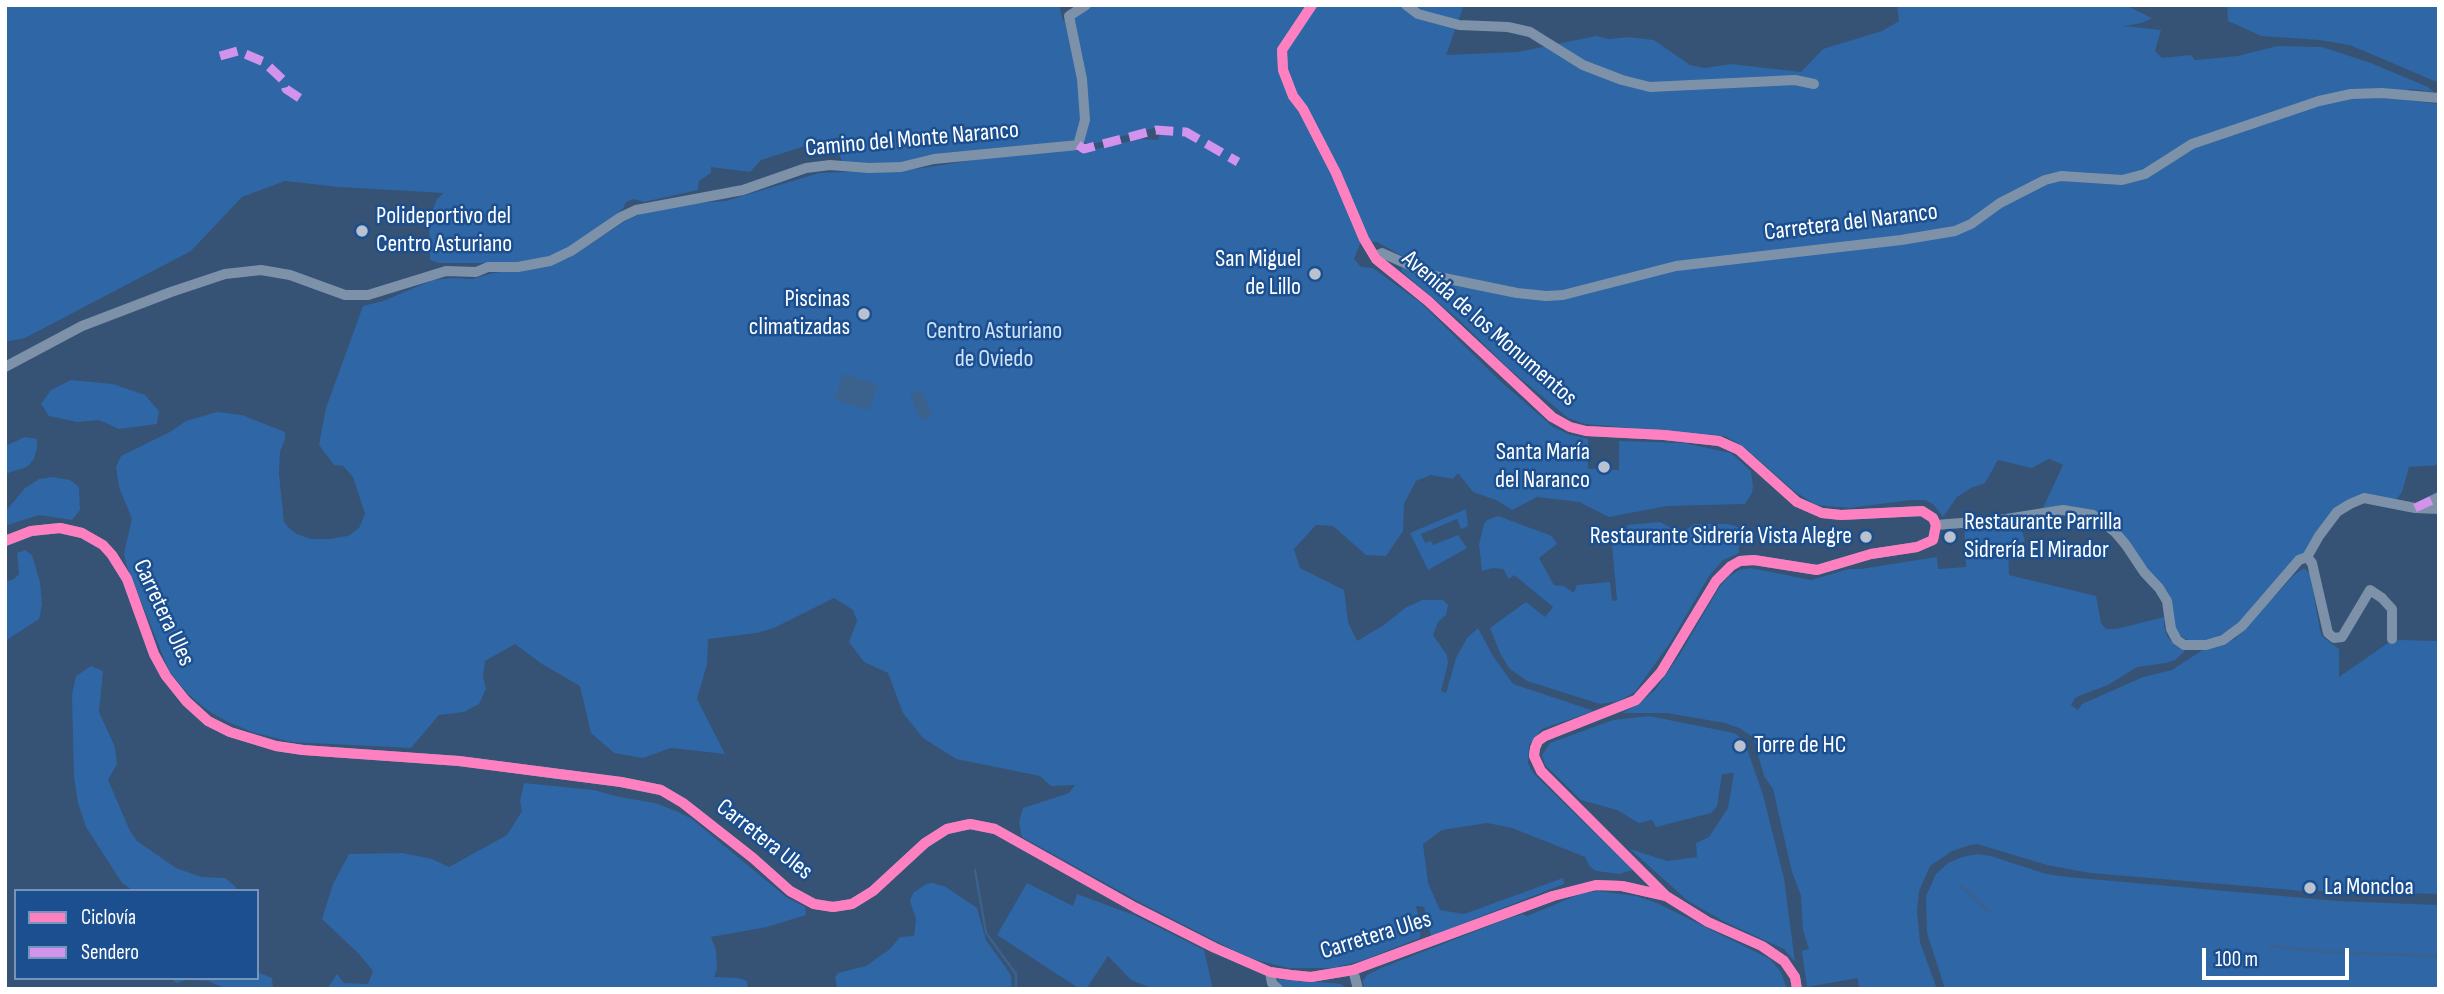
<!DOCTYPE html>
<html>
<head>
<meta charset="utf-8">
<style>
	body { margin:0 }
	#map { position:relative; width:2444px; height:994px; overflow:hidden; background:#365274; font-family:"Sofia Sans Condensed",sans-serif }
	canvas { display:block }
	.frame { position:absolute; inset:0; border:7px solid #fff; pointer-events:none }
	.legend { position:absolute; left:14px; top:889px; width:245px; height:91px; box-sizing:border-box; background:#1b4f8f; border:2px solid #7695bc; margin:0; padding:9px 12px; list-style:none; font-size:21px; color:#fff }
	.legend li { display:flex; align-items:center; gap:14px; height:35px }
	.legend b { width:35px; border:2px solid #7695bc }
	.scale { position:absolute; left:2202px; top:948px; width:147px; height:32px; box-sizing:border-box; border:4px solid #fff; border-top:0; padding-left:9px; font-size:21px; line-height:24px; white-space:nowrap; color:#fff; -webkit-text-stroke:5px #1b4f8f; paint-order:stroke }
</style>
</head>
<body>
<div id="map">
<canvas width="2444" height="994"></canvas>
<div class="frame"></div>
<ul class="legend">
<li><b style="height:9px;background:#ff80c0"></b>Ciclovía</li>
<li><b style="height:9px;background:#d193ec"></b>Sendero</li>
</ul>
<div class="scale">100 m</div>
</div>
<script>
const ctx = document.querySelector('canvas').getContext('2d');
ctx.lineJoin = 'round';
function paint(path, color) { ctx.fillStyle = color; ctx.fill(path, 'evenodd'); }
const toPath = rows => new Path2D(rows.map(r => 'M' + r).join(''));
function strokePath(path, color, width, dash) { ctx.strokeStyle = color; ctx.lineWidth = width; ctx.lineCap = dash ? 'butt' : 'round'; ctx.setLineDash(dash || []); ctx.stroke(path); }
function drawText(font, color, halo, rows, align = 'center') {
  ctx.font = font + ' "Sofia Sans Condensed",sans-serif'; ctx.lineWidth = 5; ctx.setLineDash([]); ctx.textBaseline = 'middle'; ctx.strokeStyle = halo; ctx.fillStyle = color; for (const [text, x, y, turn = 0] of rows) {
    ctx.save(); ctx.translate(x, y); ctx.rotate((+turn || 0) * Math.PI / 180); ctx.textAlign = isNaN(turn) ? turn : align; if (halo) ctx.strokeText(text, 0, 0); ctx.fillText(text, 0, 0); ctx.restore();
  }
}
const green = toPath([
	[5,5,1059,5,1063,21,1086,5,1464,5,1446,55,1518,52,1596,36,1609,39,1628,37,1654,40,1690,65,1704,68,1731,64,1801,72,1823,49,1882,31,1899,21,1897,5,2125,5,2152,18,2142,23,2124,26,2161,30,2155,51,2162,58,2191,55,2195,60,2238,56,2277,46,2322,47,2371,63,2428,87,2434,92,2409,89,2406,100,2439,104,2439,465,2409,467,2402,492,2395,501,2368,495,2322,525,2303,555,2283,572,2239,623,2216,638,2194,642,2185,639,2179,634,2175,626,2172,606,2108,522,2042,510,2063,465,2059,463,2049,459,2032,468,1998,460,1985,483,1971,488,1957,497,1943,517,1933,504,1924,500,1911,500,1849,508,1816,505,1794,491,1744,447,1725,436,1585,424,1568,418,1508,368,1460,321,1401,271,1404,257,1377,242,1368,242,1360,244,1354,259,1361,267,1373,268,1421,303,1499,380,1553,427,1568,434,1588,439,1588,469,1600,469,1600,472,1606,472,1606,470,1619,470,1619,441,1684,443,1731,453,1751,471,1753,486,1752,493,1745,504,1667,506,1609,517,1579,502,1537,497,1512,510,1496,500,1473,492,1458,473,1453,479,1431,475,1416,481,1404,504,1403,531,1386,556,1366,555,1333,526,1316,525,1294,549,1300,568,1344,590,1348,622,1357,641,1384,625,1405,608,1422,600,1443,600,1448,605,1446,615,1438,622,1433,635,1447,655,1448,663,1441,691,1446,693,1456,658,1467,638,1478,628,1493,656,1513,684,1594,711,1542,729,1529,745,1528,763,1533,773,1633,870,1619,874,1596,871,1590,867,1585,857,1512,828,1487,823,1442,830,1423,844,1428,883,1440,910,1464,914,1563,878,1564,884,1431,936,1424,907,1416,906,1421,926,1420,938,1361,961,1333,968,1288,968,1256,960,1235,951,1143,904,1022,837,1019,822,1023,808,1069,793,1075,785,1051,786,1040,776,956,759,923,738,903,713,888,673,864,662,849,642,857,621,853,610,834,598,774,628,757,633,708,639,707,664,697,699,725,754,671,748,643,758,614,753,591,733,580,686,542,664,515,644,485,661,483,677,486,689,479,704,464,712,439,715,411,748,291,742,252,732,228,722,207,710,188,694,169,671,126,564,124,553,132,519,119,487,116,467,121,456,170,432,186,421,217,412,242,415,285,432,285,439,280,452,279,474,284,522,289,528,297,534,311,539,329,539,348,536,359,528,365,514,353,477,343,466,334,465,319,445,326,408,363,306,383,301,433,280,451,278,472,279,493,273,541,267,569,258,630,218,647,212,697,203,726,201,819,173,916,169,993,157,1068,149,1083,152,1140,139,1158,140,1162,126,1097,143,1085,143,1076,140,892,163,843,163,836,147,842,137,821,141,761,160,750,172,711,167,711,173,699,181,698,190,644,202,634,199,626,202,623,209,575,245,545,258,511,263,439,263,430,260,429,219,437,199,444,193,339,187,285,181,242,197,191,251,25,338,5,342],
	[2227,5,2439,5,2439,83,2350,45,2319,40,2261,36,2228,21],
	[71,380,113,384,145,395,159,411,157,424,119,429,99,420,77,422,49,416,41,404,51,390],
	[25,437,37,439,37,448,34,459,27,467,5,474,5,446],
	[53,477,70,480,79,487,80,510,72,520,39,515,5,526,5,512,25,488,39,479],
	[1466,509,1468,526,1461,529,1457,519,1421,534,1425,543,1431,541,1433,545,1458,535,1467,548,1428,570,1410,533],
	[1498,516,1552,536,1557,544,1539,558,1554,585,1564,586,1574,593,1577,585,1610,582,1612,601,1617,600,1612,545,1629,543,1627,525,1660,522,1680,533,1695,524,1728,524,1738,527,1739,553,1723,560,1709,576,1670,643,1635,692,1619,701,1600,704,1527,681,1509,668,1500,653,1490,628,1526,602,1545,617,1553,607,1514,575,1509,579,1503,569,1493,568,1482,571,1479,544,1484,524,1487,520],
	[2020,522,2025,542,2008,543,2009,575,2096,596,2101,623,2106,629,2116,629,2164,617,2164,626,2167,636,2176,646,2185,651,2175,660,2166,663,2137,667,2108,685,2081,695,2075,698,2071,705,2078,710,2082,704,2143,677,2172,670,2201,651,2235,639,2294,575,2304,568,2310,574,2320,630,2323,637,2339,649,2339,677,2388,643,2399,640,2439,641,2439,894,2317,891,2316,884,2304,883,2302,891,2281,889,2090,873,2047,865,1977,844,1970,845,1952,851,1930,866,1919,891,1917,911,1920,942,1937,989,1859,989,1858,978,1807,987,1802,951,1809,949,1803,930,1801,896,1792,872,1773,789,1764,776,1753,737,1739,728,1725,723,1667,713,1622,713,1635,706,1655,690,1680,654,1720,586,1728,577,1739,570,1751,568,1811,580,1849,569,1861,569,1937,557,1938,569,1966,567,1964,525],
	[25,550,32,555,40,582,42,604,39,619,5,641,5,582,14,579,19,574,17,553],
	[91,666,103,671,99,712,115,747,117,764,108,780,130,831,137,841,176,868,201,877,225,878,236,887,236,891,134,891,122,883,86,827,78,803,74,777,72,695,76,676],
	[1649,716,1734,733,1744,740,1763,795,1784,878,1795,962,1784,949,1725,922,1688,901,1630,849,1667,861,1697,857,1696,843,1709,837,1728,808,1734,773,1722,774,1717,806,1711,813,1656,827,1652,820,1639,823,1617,810,1581,800,1545,765,1542,755,1550,743,1613,720],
	[524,783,594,790,620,797,655,803,676,811,692,819,786,897,805,907,806,915,767,927,711,937,716,950,717,969,714,977,739,978,747,981,748,989,327,989,337,974,344,983,368,984,373,971,359,954,322,919,333,884,349,854,402,853,432,859,449,867,507,835,522,811,520,801],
	[1978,854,1991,856,2046,874,2068,877,2338,901,2439,905,2439,989,1945,989,1927,933,1926,896,1936,874,1948,863,1962,857],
	[933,883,946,887,977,908,986,940,1011,975,1012,989,837,989,835,977,838,973,866,966,890,949,900,937,914,936,916,919,910,901,913,893,926,884],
	[1027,883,1073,906,1077,894,1134,915,1204,950,1213,989,1154,989,1131,980,1108,956,1086,989,1080,989,997,935],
	[1598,891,1636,896,1657,903,1770,959,1781,972,1787,989,1364,989,1363,981,1367,975,1381,968,1507,919,1523,914,1527,916,1580,894],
	[257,972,272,978,273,988,227,989,208,981,186,980,177,983,169,978,257,978],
	[1277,979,1334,983,1341,984,1347,989,1283,989]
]);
const water = toPath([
	[843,374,877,385,869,410,835,400],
	[922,390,932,416,920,420,910,394]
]);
const stream = toPath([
	[975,870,986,933,1016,974,1016,989],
	[1960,885,1988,911],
	[2271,946,2324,952,2439,956]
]);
const minor = toPath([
	[1312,5,1282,50,1283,70,1293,96,1303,109,1336,173,1364,239,1376,259,1428,301,1552,417,1570,427,1586,431,1664,435,1719,441,1739,450,1797,502,1822,513,1841,515,1922,511,1933,518,1936,525,1933,540,1917,547,1871,554,1817,570,1754,560,1740,561,1731,566,1716,581,1661,672,1636,700,1545,736,1538,741,1535,748,1534,756,1541,771,1666,896,1708,922,1762,946,1784,961,1795,977,1797,989],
	[1406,5,1418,14,1459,25,1508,27,1530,32,1583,65,1622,80,1650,87,1795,80,1814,84],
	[1375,256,1382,253,1434,276,1517,293,1546,296,1563,295,1676,266,1901,240,1955,231,1971,224,2000,203,2045,180,2061,176,2122,180,2145,174,2192,144,2319,101,2351,94,2382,93,2439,98],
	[5,367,82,326,171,292,225,274,261,270,290,275,345,295,368,295,446,271,476,272,488,267,518,267,550,261,571,251,621,217,636,210,743,190,806,168,830,165,869,168,901,167,934,159,1078,145,1085,120,1082,79,1069,16,1086,5],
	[2419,507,2439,497],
	[1936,525,2000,520,2063,510,2093,515,2115,532,2126,545,2144,572,2159,588,2167,601,2171,629,2177,640,2184,645,2206,645,2223,640,2242,626,2299,560,2307,557,2319,536,2337,512,2350,504,2364,498,2415,508,2439,509],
	[5,541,31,531,60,528,82,533,103,545,112,555,127,579,154,654,166,676,186,701,208,721,230,732,276,746,303,750,459,761,621,782,661,790,683,803,753,858,790,891,814,904,833,907,852,904,873,891,925,843,947,829,970,824,995,829,1136,908,1215,948,1270,972,1291,975,1311,977,1353,970,1553,896,1596,885,1622,886,1666,896],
	[2307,557,2312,563,2328,633,2334,638,2342,637,2370,590,2382,598,2392,609,2392,639],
	[1353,970,1358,989],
	[1270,972,1272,983,1278,989]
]);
const quiet = toPath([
	[220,56,238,51,264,62,284,81,286,89,307,103],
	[1078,145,1084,149,1156,130,1186,132,1238,162],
	[2415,508,2439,497]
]);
const cycleway = toPath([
	[1312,5,1282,50,1283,70,1293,96,1303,109,1336,173,1364,239,1376,259,1428,301,1552,417,1570,427,1586,431,1664,435,1719,441,1739,450,1797,502,1822,513,1841,515,1922,511,1933,518,1936,525,1933,540,1917,547,1871,554,1817,570,1754,560,1740,561,1731,566,1716,581,1661,672,1636,700,1545,736,1538,741,1535,748,1534,756,1541,771,1666,896,1708,922,1762,946,1784,961,1795,977,1797,989],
	[5,541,31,531,60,528,82,533,103,545,112,555,127,579,154,654,166,676,186,701,208,721,230,732,276,746,303,750,459,761,621,782,661,790,683,803,753,858,790,891,814,904,833,907,852,904,873,891,925,843,947,829,970,824,995,829,1136,908,1215,948,1270,972,1291,975,1311,977,1353,970,1553,896,1596,885,1622,886,1666,896]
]);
const markers = [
	[362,231,7,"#b9c2ce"],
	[1315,274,7,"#b9c2ce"],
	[864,314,7,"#b9c2ce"],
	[1604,467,7,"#b9c2ce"],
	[1866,537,7,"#b9c2ce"],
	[1950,537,7,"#b9c2ce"],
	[1740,746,7,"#b9c2ce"],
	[2310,888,7,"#b9c2ce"]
];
const streetNames = [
	["Camino del Monte Naranco",912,140,-5],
	["Carretera del Naranco",1851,223,-7],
	["Avenida de los Monumentos",1489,329,41],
	["Carretera Ules",163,613,65],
	["Carretera Ules",764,840,38],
	["Carretera Ules",1376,936,-17]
];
const poiNames = [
	["Polideportivo del",376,217],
	["Centro Asturiano",376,245],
	["San Miguel",1301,260,"right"],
	["de Lillo",1301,288,"right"],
	["Piscinas",850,300,"right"],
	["climatizadas",850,328,"right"],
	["Santa María",1590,453,"right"],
	["del Naranco",1590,481,"right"],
	["Restaurante Parrilla",1964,523],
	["Sidrería El Mirador",1964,551],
	["Restaurante Sidrería Vista Alegre",1852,537,"right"],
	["Torre de HC",1754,746],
	["La Moncloa",2324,888]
];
const parkNames = [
	["Centro Asturiano",994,332],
	["de Oviedo",994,360]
];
paint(green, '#2f66a5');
paint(water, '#3b618d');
strokePath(stream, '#3b618d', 2.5);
strokePath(minor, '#7d92a8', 10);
strokePath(quiet, '#d193ec', 9, [18, 9]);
strokePath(cycleway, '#ff80c0', 10);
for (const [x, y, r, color] of markers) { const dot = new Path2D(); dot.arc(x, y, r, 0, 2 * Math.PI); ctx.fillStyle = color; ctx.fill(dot); strokePath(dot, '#1b4f8f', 2.5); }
drawText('24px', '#fff', '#1b4f8f', streetNames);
drawText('24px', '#fff', '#1b4f8f', poiNames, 'left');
drawText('24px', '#cfe3fa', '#1b4f8f', parkNames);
</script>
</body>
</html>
